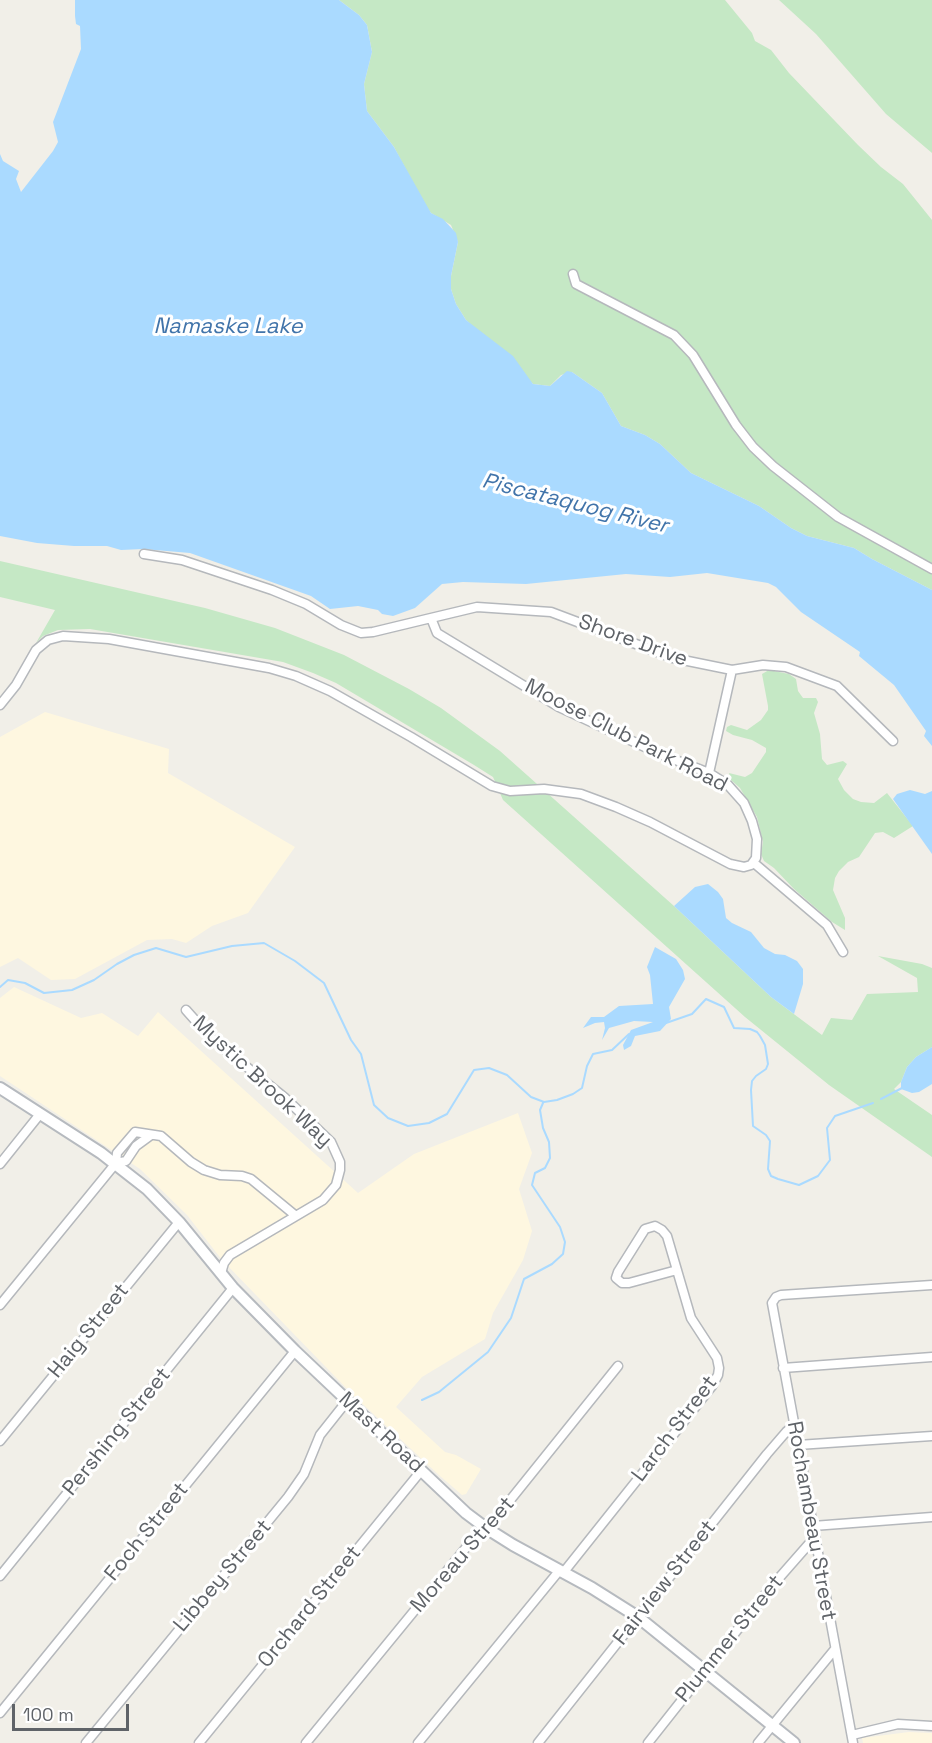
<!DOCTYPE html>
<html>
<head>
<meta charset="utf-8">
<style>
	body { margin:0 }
	#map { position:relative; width:932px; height:1743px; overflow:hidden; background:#f1efe8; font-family:"Space Grotesk",sans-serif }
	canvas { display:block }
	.scale { position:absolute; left:12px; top:1704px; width:117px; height:27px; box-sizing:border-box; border:3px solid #5f6368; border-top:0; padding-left:8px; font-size:18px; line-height:21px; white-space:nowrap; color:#5f6368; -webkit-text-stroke:4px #fff; paint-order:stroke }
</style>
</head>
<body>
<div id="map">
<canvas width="932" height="1743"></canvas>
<div class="scale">100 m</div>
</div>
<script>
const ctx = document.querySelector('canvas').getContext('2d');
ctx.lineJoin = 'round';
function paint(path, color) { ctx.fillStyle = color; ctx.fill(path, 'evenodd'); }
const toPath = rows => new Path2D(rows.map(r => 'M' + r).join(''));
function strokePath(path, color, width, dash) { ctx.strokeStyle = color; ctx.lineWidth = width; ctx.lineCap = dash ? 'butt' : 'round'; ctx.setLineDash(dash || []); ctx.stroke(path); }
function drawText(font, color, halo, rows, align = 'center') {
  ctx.font = font + ' "Space Grotesk",sans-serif'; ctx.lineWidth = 6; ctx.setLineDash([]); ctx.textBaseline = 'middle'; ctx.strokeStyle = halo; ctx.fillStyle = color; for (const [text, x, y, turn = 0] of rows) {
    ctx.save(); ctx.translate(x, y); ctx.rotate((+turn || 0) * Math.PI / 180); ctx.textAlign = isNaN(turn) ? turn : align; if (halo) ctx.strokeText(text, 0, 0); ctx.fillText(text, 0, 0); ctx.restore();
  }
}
const commercial = toPath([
	[45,712,169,749,168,773,295,847,248,913,212,926,186,943,172,939,147,940,75,979,51,980,18,958,0,967,0,737],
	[14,987,81,1018,102,1013,138,1036,158,1012,358,1193,414,1154,518,1113,532,1153,519,1189,532,1231,523,1260,493,1313,485,1339,422,1377,396,1407,445,1452,456,1455,481,1469,466,1494,462,1495,440,1476,353,1395,222,1260,187,1215,140,1169,0,1076,0,998],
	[909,1732,932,1733,932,1743,863,1743,862,1738]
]);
const green = toPath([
	[339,0,725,0,752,33,755,41,771,50,789,73,858,145,881,167,903,184,932,220,932,590,872,559,854,548,807,536,791,528,759,506,691,473,660,444,645,435,621,426,602,393,572,372,561,375,550,386,533,384,466,320,456,304,451,289,451,276,458,242,451,225,431,213,424,204,394,147,367,111,364,84,372,52,367,25,359,15],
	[779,0,932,0,932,153,886,114,816,34],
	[0,561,205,608,275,628,344,655,409,689,441,708,500,751,674,906,771,997,822,1035,831,1018,852,1020,867,994,918,992,917,978,878,956,922,964,932,968,932,1047,916,1057,907,1067,901,1082,894,1089,932,1115,932,1157,829,1085,745,1017,503,800,493,777,474,765,336,683,313,673,283,662,90,629,58,630,43,636,36,643,55,610,0,597],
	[769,670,789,674,796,679,798,691,803,698,816,698,818,702,814,713,820,734,822,759,827,765,843,761,847,764,838,779,844,790,853,799,861,802,874,803,887,793,913,826,894,838,883,832,875,833,859,857,848,862,839,871,835,878,833,890,845,918,845,930,832,922,794,889,774,868,764,861,761,854,763,842,757,817,740,788,731,780,729,773,745,777,752,773,766,752,766,748,752,740,733,735,726,731,727,727,731,725,747,730,761,720,768,710,768,706,762,674]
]);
const water = toPath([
	[75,0,339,0,359,15,367,25,372,52,364,84,367,111,394,147,431,213,443,219,456,233,458,242,451,276,451,289,456,304,466,320,513,356,533,384,550,386,567,371,572,372,602,393,621,426,645,435,660,444,691,473,759,506,791,528,807,536,854,548,872,559,932,590,932,746,924,736,926,731,894,685,859,656,860,652,801,612,776,587,768,583,707,573,670,577,626,574,526,584,463,582,442,584,415,608,393,616,382,614,378,610,358,606,330,609,311,596,190,553,143,549,121,550,107,546,74,546,37,543,0,536,0,154,3,161,19,171,16,179,21,192,53,151,58,142,53,122,81,49,80,26,76,24,75,16],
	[910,790,925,794,932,791,932,854,893,799,897,794],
	[708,884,718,892,723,899,726,918,732,923,751,932,764,948,775,954,785,955,797,961,803,969,803,984,794,1014,771,997,674,906,695,887],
	[655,947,676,959,683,970,685,979,669,1007,671,1019,660,1031,635,1036,631,1046,624,1050,623,1045,631,1030,653,1022,634,1021,609,1028,602,1040,605,1028,604,1022,595,1023,583,1028,591,1017,604,1017,619,1006,653,1004,650,975,647,967],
	[932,1047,932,1084,919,1092,912,1093,901,1089,901,1082,907,1067,916,1057]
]);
const stream = toPath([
	[0,987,8,980,25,983,44,993,72,990,94,980,117,964,134,955,156,948,186,957,232,946,264,943,295,961,324,983,351,1040,361,1054,374,1105,388,1118,408,1126,429,1123,447,1114,474,1070,489,1068,507,1075,531,1097,544,1102,557,1100,573,1094,582,1088,587,1066,593,1054,612,1050,629,1034],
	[666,1023,692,1014,706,999,724,1007,734,1028,750,1029,757,1032,760,1036,765,1045,768,1064,766,1069,756,1076,752,1081,751,1090,753,1126,766,1135,770,1141,768,1169,771,1176,778,1179,799,1185,818,1176,830,1160,827,1128,835,1116,873,1103],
	[881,1099,902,1088],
	[422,1400,439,1392,488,1352,511,1318,524,1279,552,1264,563,1254,565,1242,560,1227,532,1185,535,1173,545,1168,550,1158,549,1142,543,1128,540,1110,543,1103]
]);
const minor = toPath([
	[573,274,576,284,674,335,693,355,736,425,753,447,773,466,838,517,932,569],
	[431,618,477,607,551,612,673,658,732,670,763,665,786,667,837,686,893,741],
	[0,705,16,685,36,650,48,640,63,636,109,639,269,668,296,676,330,691,411,737,492,786,510,791,544,789,581,794,616,807,650,822,730,864,744,867,751,865,756,858,757,839,752,821,744,803,728,785,709,773,660,754,559,707,437,633,431,618,373,632,361,633,341,625,306,604,272,590,182,560,144,554],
	[709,773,732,670],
	[754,863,827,925,843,952],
	[186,1010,211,1038,284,1097,331,1142,340,1162,340,1170,336,1185,323,1200,230,1255,224,1263,221,1273],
	[116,1163,117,1153,135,1132,161,1136,191,1162,204,1170,220,1175,242,1176,251,1179,296,1216],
	[116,1163,126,1161,136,1146,151,1135],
	[0,1164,40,1114],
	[0,1305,116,1163],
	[783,1368,932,1357],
	[0,1441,179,1222],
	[798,1445,932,1436],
	[813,1526,932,1517],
	[563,1573,712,1386,718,1375,719,1368,717,1358,691,1318,667,1236,662,1230,655,1226,645,1229,618,1272,616,1278,622,1283,629,1283,677,1270],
	[0,1576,233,1288],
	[0,1713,295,1351],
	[852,1735,898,1724,932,1726],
	[86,1743,288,1497,304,1474,320,1435,347,1401],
	[199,1743,421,1471],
	[306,1743,469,1544,495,1519,618,1366],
	[418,1743,559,1571],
	[538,1743,767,1454,786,1432,794,1425],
	[648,1743,772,1586,815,1537],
	[758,1743,835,1649],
	[853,1743,772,1303,776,1297,781,1295,932,1285]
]);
const secondary = toPath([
	[0,1088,101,1153,147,1189,179,1222,233,1288,295,1351,466,1513,486,1528,513,1545,592,1588,638,1617,794,1743]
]);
const streetNames = [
	["Shore Drive",633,641,20],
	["Moose Club Park Road",626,736,27],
	["Mystic Brook Way",262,1082,43],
	["Haig Street",89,1331,-51],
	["Larch Street",675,1429,-53],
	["Pershing Street",117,1432,-51],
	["Mast Road",381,1433,43],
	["Rochambeau Street",811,1521,80],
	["Foch Street",147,1532,-51],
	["Moreau Street",463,1555,-49],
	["Libbey Street",223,1576,-50],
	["Fairview Street",665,1583,-52],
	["Orchard Street",310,1607,-51],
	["Plummer Street",730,1639,-51]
];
const waterNames = [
	["Namaske Lake",228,327],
	["Piscataquog River",575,504,14]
];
paint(commercial, '#fef7e0');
paint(green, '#c5e8c5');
paint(water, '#aadaff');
strokePath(stream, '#aadaff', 2);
strokePath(minor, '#b5b8bc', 11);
strokePath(secondary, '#b6babf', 14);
strokePath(minor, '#fff', 8);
strokePath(secondary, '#fff', 10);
drawText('21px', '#5f6368', '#fff', streetNames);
drawText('italic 22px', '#4174aa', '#fff', waterNames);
</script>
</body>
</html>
